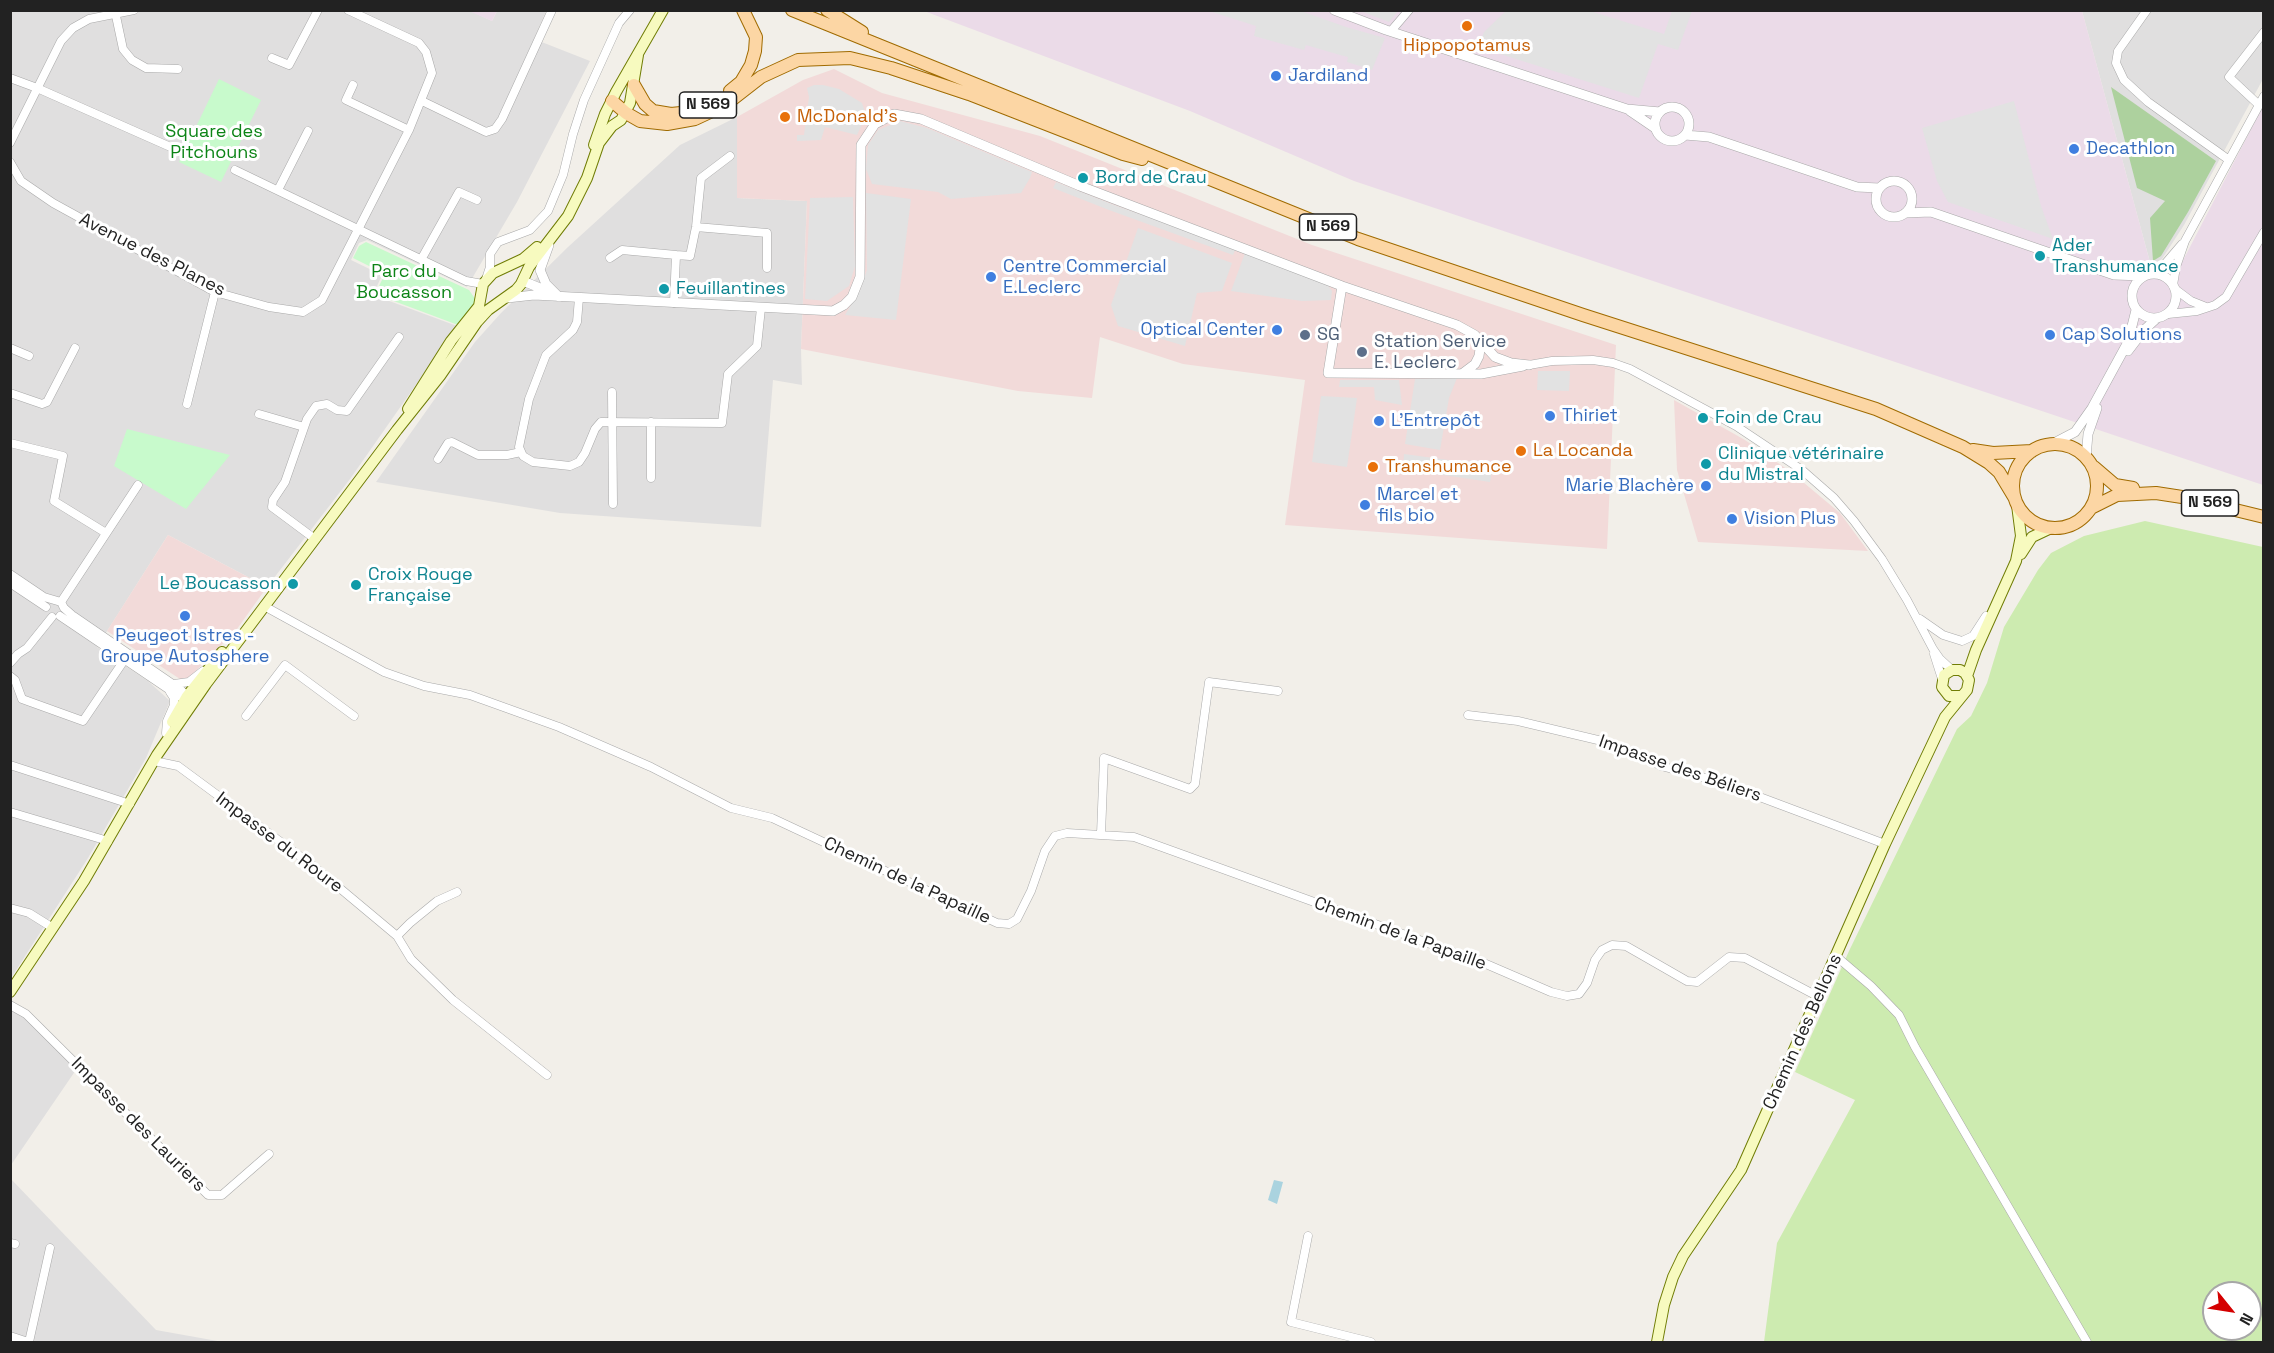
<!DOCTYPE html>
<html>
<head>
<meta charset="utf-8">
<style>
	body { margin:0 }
	#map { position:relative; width:2274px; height:1353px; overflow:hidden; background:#f2efe9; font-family:"Space Grotesk",sans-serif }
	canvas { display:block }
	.frame { position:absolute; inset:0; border:12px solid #222; pointer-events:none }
	.north { position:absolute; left:2202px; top:1281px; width:60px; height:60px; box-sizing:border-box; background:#fff; border:2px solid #a7a7a7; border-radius:50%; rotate:120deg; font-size:16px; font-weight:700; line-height:24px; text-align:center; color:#222 }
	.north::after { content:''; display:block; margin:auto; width:21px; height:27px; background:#d40000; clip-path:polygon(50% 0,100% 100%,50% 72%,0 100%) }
</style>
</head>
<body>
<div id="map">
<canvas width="2274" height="1353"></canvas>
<div class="frame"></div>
<div class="north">N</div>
</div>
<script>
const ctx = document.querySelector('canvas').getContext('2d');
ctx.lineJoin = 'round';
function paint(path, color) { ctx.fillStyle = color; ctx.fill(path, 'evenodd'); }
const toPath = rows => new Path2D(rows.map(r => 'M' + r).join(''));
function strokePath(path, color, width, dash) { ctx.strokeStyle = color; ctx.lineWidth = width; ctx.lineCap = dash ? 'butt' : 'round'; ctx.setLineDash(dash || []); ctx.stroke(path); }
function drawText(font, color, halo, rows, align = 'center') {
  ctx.font = font + ' "Space Grotesk",sans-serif'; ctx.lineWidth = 6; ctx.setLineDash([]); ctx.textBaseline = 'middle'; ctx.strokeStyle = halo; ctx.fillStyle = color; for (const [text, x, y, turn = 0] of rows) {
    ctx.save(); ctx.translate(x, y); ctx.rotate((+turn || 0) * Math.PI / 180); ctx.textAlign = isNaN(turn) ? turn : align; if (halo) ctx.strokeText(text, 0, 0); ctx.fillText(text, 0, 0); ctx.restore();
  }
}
const residential = toPath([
	[469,10,492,21,497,11,546,11,534,39,590,61,517,202,467,287,367,240,359,243,351,260,382,275,373,295,457,326,350,479,267,587,168,535,97,647,148,681,170,701,146,758,88,858,11,978,11,11],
	[2082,11,2263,11,2263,79,2184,225,2162,259,2151,266],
	[737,117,737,198,807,201,801,349,802,385,773,380,761,527,560,513,376,482,475,342,501,313,568,247,680,145],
	[11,1006,80,1064,11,1165],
	[10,1178,156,1330,223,1342,11,1342]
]);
const commercial = toPath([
	[834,69,882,93,1040,136,1312,245,1616,345,1607,549,1285,525,1305,380,1183,364,1100,337,1092,398,1018,391,801,349,807,201,737,198,737,117,803,80],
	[1674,400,1745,440,1791,472,1840,513,1868,551,1698,542,1677,470],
	[168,535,267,587,237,629,188,679,180,679,107,631]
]);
const industrial = toPath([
	[469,11,497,11,492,21],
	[924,11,2082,11,2151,266,2177,272,2263,106,2263,485,1354,181,1190,111]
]);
const grass = toPath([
	[2145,521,2263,547,2263,1342,1764,1342,1777,1243,1855,1100,1795,1072,1849,951,1957,729,1971,716,1987,683,2004,627,2038,570,2051,553,2084,536],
	[2214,1293,2250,1293,2250,1329,2214,1329]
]);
const forest = toPath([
	[2111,87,2216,161,2188,212,2161,256,2153,261,2150,218,2165,201,2137,188]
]);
const park = toPath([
	[219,79,261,100,221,182,179,162],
	[366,242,469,290,476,300,473,308,458,325,375,294,385,274,353,258,359,246],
	[127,429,230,455,186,509,114,466]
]);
const parking = toPath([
	[1206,10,1301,11,1346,27,1385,38,1372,70,1347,62,1348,57,1340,55,1306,45,1304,50,1254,36,1256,26],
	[1507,10,1590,11,1664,34,1672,11,1692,11,1678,50,1658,44,1639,98,1478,47,1484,32],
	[1361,11,1398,11,1389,22],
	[814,85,823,85,839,89,862,103,865,112,863,122,857,135,825,127,821,140,797,141,797,135,804,135,809,97,807,88],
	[2014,101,2041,206,2053,239,1948,202,1937,181,1922,128],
	[900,121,927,128,1032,172,1030,178,1021,193,951,199,938,192,872,184,866,169,868,145,878,130],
	[1056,182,1114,205,1236,248,1233,255,1109,210,1053,188],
	[866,193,911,199,896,320,845,315,860,290,867,270],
	[853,197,855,266,849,286,827,301,805,299,810,198],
	[1138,228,1232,263,1222,291,1197,293,1185,346,1118,326,1111,305],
	[1245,253,1327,284,1332,291,1331,300,1302,301,1231,291],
	[1538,371,1570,371,1569,391,1537,390],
	[1457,378,1449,398,1440,450,1405,444,1415,379],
	[1340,380,1399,380,1402,405,1375,400,1374,387,1339,387],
	[1321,396,1357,398,1347,467,1312,462],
	[1404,454,1493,466,1490,482,1403,469]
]);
const water = toPath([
	[1274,1180,1283,1182,1277,1204,1268,1200]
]);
const minor = toPath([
	[2147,10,2118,51,2116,63,2124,80,2148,102,2229,160],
	[116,16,123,49,132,60,146,68,178,69],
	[1391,31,1409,10],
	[272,58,289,65,318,10],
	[10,78,37,88,175,149],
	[353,85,346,100,409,130],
	[422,101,486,132,495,129,502,119,552,10],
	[2259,105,2229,77,2264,32],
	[10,143,61,41,73,28,89,19,134,10],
	[10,162,21,181,53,203,215,292,269,307,303,312,322,300,409,130,432,73,426,52,419,43,348,10],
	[235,170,466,281,483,284],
	[278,190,308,131],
	[696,227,767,233,767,268],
	[422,258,459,192,477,200],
	[610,258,622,250,676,255],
	[2150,274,2164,265,2182,244],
	[486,279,490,267,490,254,498,242,530,230,548,211,563,175,573,134,584,100,619,23,630,10],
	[2173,285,2176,267,2185,241,2264,96],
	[2175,289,2191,301,2206,307],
	[579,298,577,322,573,330,546,355,529,399,519,447,523,456,533,462,570,466,579,462,585,453,595,429,601,422,722,423,728,374,757,346,761,308],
	[674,303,676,255,690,256,696,227,701,178,730,156],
	[2168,314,2197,311,2215,305,2226,297,2264,232],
	[10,348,29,356],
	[1529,365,1552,361,1593,360,1613,363,1630,369,1736,426,1802,470,1834,498,1854,521,1882,559,1907,600,1933,649,1940,659,1952,670],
	[612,392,613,504],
	[10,393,42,404,47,402,75,348],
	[187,404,215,292],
	[259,414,304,427],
	[10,443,63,456,54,501,106,533],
	[438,459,448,443,452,442,478,455,507,455,521,452],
	[651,478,651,422],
	[315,539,272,507,273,500,285,482,307,419,316,406,327,404,337,410,347,411,399,337],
	[10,574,44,597,61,602,64,608,72,615,180,689,189,698],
	[10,583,46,607],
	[61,602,138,485],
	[264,606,384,672,424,686,470,695,559,727,651,767,731,808,772,818,997,923,1009,924,1017,919,1031,891,1045,851,1055,836,1067,833,1134,837,1486,964,1551,992,1567,996,1579,994,1587,983,1595,960,1602,950,1612,945,1626,946,1687,981,1697,982,1729,957,1745,958,1819,997],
	[60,616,180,697,189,699],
	[1920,619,1943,635,1962,641,1973,636,1986,616],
	[1934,654,1942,679],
	[10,663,18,654,27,648,52,617],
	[10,676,15,680,22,699,83,721,125,659],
	[174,684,189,682,203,671],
	[1468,715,1518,721,1602,741,1641,755,1661,766,1717,781,1885,844],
	[246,716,285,665,354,716],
	[166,733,167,721,174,705,174,698,170,692],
	[154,761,178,766,312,865,397,936,411,959,453,1000,547,1075],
	[10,765,130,804],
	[10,812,108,841],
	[1101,834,1104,758,1190,789,1195,784,1209,682,1278,691],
	[10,908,29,913,53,928],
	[397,936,410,923,437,901,457,892],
	[1837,957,1871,986,1899,1015,1915,1047,2087,1342],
	[10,1005,26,1014,208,1195,222,1195,269,1154],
	[1308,1236,1291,1322,1371,1342],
	[10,1243,15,1244],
	[10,1336,28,1342],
	[29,1342,50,1248]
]);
const tertiary = toPath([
	[1334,10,1386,30,1627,109,1660,112],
	'1655 124a17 17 0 1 1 34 0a17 17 0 1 1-34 0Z',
	[1630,111,1655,128],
	[1685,135,1709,137,1857,187,1879,188],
	'1876 199a18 18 0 1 1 36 0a18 18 0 1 1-36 0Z',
	[1905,213,1931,212,2114,275,2144,276],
	[549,245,540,270,546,284,559,297],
	'2132 296a22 22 0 1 1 44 0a22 22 0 1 1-44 0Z',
	[523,281,552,293],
	[1342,286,1328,373,1481,374,1523,366],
	[507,298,534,295,833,311,844,305,852,297,860,277,861,145,875,124,894,114,921,119,1080,186,1342,286,1457,325,1475,335,1495,357,1511,363,1529,365],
	[2128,351,2144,330,2156,319],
	[1463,373,1475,364,1479,356,1481,342],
	[2052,444,2075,432,2092,408,2128,342,2136,310],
	[2086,458,2088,434,2097,408]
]);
const secondary = toPath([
	[594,145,605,114,616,92,663,10],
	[408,409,451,341,479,306,483,284,493,273,523,259,537,247],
	[2021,554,2032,537,2051,528],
	[1967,676,1976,650,2016,561,2021,536,2017,505],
	[172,722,187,696,222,652],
	[10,992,84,881,157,755,206,684,397,430,440,376,477,322,488,310,516,290,521,284,529,267,568,216,587,178,599,143,612,126,621,120,630,103,638,55],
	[1657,1342,1664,1305,1673,1277,1683,1256,1741,1170,1885,844,1945,717,1967,690,1969,680,1965,673,1960,670,1952,670,1944,675,1942,687,1949,696,1960,696]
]);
const primary = toPath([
	[792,10,1358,239,1583,315,1876,409,1963,447,1989,463,1999,472,2014,497],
	[827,10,862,32],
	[634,85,645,104,653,111,671,114,691,112],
	[730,91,741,82,751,65,755,51,756,37,743,10],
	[612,101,626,113,640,121,667,124,695,119,725,105,761,77,798,60,850,58,891,68,969,94,1123,154,1142,159],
	'2013 486a42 42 0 1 1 84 0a42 42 0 1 1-84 0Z',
	[1973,450,1993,453,2032,451],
	[2094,467,2115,485,2133,488],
	[2091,508,2117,495,2156,493,2182,497,2264,517]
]);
const markers = [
	[1467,26,6,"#e8710a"],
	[1276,76,6,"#3f7fe0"],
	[785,117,6,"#e8710a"],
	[2074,149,6,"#3f7fe0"],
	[1083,178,6,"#0f9aa8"],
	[2040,256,6,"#0f9aa8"],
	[991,277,6,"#3f7fe0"],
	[664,289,6,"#0f9aa8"],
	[1277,330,6,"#3f7fe0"],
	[1305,335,6,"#5c6f8a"],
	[2050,335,6,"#3f7fe0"],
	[1362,352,6,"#5c6f8a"],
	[1550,416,6,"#3f7fe0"],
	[1703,418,6,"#0f9aa8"],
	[1379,421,6,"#3f7fe0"],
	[1521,451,6,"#e8710a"],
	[1706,464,6,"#0f9aa8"],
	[1373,467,6,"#e8710a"],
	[1706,486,6,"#3f7fe0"],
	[1365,505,6,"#3f7fe0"],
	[1732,519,6,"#3f7fe0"],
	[293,584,6,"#0f9aa8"],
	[356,585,6,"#0f9aa8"],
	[185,616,6,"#3f7fe0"]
];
const shields = [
	[708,105,57],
	[1328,227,57],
	[2210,503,57]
];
const shieldNames = [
	["N 569",708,105],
	["N 569",1328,227],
	["N 569",2210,503]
];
const foodNames = [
	["Hippopotamus",1467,46,"center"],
	["McDonald's",797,117],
	["La Locanda",1533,451],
	["Transhumance",1385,467]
];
const shopNames = [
	["Jardiland",1288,76],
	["Decathlon",2086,149],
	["Centre Commercial",1003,267],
	["E.Leclerc",1003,288],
	["Optical Center",1265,330,"right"],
	["Cap Solutions",2062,335],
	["Thiriet",1562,416],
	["L'Entrepôt",1391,421],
	["Marie Blachère",1694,486,"right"],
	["Marcel et",1377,495],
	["fils bio",1377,516],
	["Vision Plus",1744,519],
	["Peugeot Istres -",185,636,"center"],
	["Groupe Autosphere",185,657,"center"]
];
const parkNames = [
	["Square des",214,132],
	["Pitchouns",214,153],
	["Parc du",404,272],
	["Boucasson",404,293]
];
const cultureNames = [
	["Bord de Crau",1095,178],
	["Ader",2052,246],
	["Transhumance",2052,267],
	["Feuillantines",676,289],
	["Foin de Crau",1715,418],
	["Clinique vétérinaire",1718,454],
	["du Mistral",1718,475],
	["Croix Rouge",368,575],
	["Française",368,596],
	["Le Boucasson",281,584,"right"]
];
const streetNames = [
	["Avenue des Planes",152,255,27],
	["Impasse des Béliers",1680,769,19],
	["Impasse du Roure",279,843,37],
	["Chemin de la Papaille",907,881,25],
	["Chemin de la Papaille",1400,934,20],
	["Chemin des Bellons",1803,1032,-66],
	["Impasse des Lauriers",138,1125,45]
];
const serviceNames = [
	["SG",1317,335],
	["Station Service",1374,342],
	["E. Leclerc",1374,363]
];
paint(residential, '#e0dfdf');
paint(commercial, '#f2dad9');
paint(industrial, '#ebdbe8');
paint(grass, '#cdebb0');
paint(forest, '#add19e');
paint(park, '#c8facc');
paint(parking, '#e2e2e2');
paint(water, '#aad3df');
strokePath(minor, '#a9a9a9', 9);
strokePath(tertiary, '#a9a9a9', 10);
strokePath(secondary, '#707d05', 12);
strokePath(primary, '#a06b00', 14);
strokePath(minor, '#fff', 8);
strokePath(tertiary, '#fff', 9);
strokePath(secondary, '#f7fabf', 10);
strokePath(primary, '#fcd6a4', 12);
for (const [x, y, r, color] of markers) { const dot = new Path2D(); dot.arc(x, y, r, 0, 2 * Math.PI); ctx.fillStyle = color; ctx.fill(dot); strokePath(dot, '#fff', 2); }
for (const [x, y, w] of shields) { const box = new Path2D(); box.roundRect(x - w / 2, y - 13, w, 26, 4.5); ctx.fillStyle = '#fff'; ctx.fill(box); strokePath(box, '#222', 1.5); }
drawText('bold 16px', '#222', null, shieldNames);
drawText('18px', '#c56008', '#fff', foodNames, 'left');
drawText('18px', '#366cbe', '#fff', shopNames, 'left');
drawText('18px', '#0c8416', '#fff', parkNames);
drawText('18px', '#0d838f', '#fff', cultureNames, 'left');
drawText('18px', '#222', '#fff', streetNames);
drawText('18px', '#4e5e75', '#fff', serviceNames, 'left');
</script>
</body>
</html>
